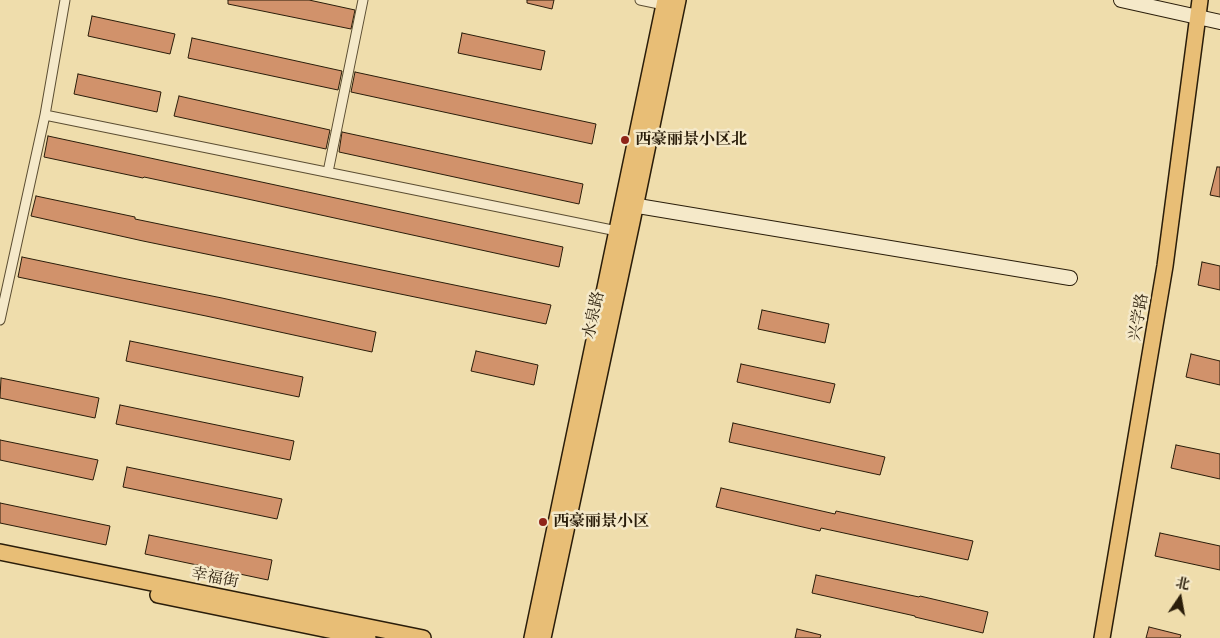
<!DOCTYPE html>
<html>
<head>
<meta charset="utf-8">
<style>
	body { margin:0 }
	#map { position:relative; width:1220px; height:638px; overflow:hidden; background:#efddac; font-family:"EB Garamond","Noto Serif SC",serif }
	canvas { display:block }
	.north { position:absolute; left:1155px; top:573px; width:50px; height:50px; -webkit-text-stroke:4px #f5e9c9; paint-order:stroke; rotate:12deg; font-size:14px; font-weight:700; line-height:20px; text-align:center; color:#2a1d0a }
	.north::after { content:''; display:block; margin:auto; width:18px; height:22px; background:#2a1d0a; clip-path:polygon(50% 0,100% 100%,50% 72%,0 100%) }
</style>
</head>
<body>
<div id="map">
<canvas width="1220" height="638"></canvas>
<div class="north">北</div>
</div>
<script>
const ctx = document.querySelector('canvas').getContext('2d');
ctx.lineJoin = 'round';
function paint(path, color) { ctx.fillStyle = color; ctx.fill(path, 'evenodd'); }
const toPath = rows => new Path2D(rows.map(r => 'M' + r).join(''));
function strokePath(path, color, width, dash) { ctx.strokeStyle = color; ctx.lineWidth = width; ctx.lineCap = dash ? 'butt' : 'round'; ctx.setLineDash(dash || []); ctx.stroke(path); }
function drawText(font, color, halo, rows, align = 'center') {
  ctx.font = font + ' "EB Garamond","Noto Serif SC",serif'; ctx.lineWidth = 5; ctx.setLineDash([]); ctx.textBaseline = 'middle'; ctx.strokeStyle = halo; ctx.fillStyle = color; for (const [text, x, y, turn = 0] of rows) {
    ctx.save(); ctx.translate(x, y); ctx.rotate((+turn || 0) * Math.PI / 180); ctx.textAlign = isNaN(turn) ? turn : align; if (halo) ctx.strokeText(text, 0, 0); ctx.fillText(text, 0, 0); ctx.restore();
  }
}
const building = toPath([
	[228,0,309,0,355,10,351,29,228,4,228,0],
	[527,0,554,0,552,9,527,3,527,0],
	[92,16,175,34,170,54,88,36,92,16],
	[462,33,545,51,541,70,458,53,462,33],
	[192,38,342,71,338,90,188,58,192,38],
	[355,72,596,124,592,144,351,92,355,72],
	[78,74,161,92,157,112,74,94,78,74],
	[179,96,330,130,326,149,174,116,179,96],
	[342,132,583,184,579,204,339,152,342,132],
	[48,136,563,247,559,267,243,198,144,177,143,178,44,157,48,136],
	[1217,167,1220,167,1220,197,1210,195,1217,167],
	[36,196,135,217,135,219,551,305,546,324,143,241,31,216,36,196],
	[22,257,122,278,222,298,376,332,372,352,206,316,18,277,22,257],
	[1202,262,1220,266,1220,290,1198,285,1202,262],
	[762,310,829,324,825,343,758,329,762,310],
	[130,341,303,377,299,397,126,361,130,341],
	[476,351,538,365,534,385,471,371,476,351],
	[1191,354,1220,361,1220,385,1186,377,1191,354],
	[741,364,835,384,830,403,737,382,741,364],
	[1,378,99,398,95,418,0,398,1,378],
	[120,405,294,441,290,460,116,424,120,405],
	[733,423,885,457,880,475,729,442,733,423],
	[0,440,98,460,93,480,0,460,0,440],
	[1176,445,1220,454,1220,479,1171,468,1176,445],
	[127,467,282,499,277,519,123,487,127,467],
	[721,488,835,514,836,511,973,541,968,560,821,528,820,531,716,507,721,488],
	[0,503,110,526,106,545,0,523,0,503],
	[1160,533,1220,546,1220,570,1155,556,1160,533],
	[149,535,272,560,268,580,145,554,149,535],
	[816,575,919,597,920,596,988,612,983,633,915,617,915,616,812,593,816,575],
	[1149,627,1181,635,1180,638,1146,638,1149,627],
	[797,629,821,635,820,638,795,638,797,629]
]);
const street = toPath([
	[640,0,664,5],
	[45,115,617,231],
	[328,172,363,0],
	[0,320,45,115,65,0]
]);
const secondary = toPath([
	[1121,0,1220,22],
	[626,204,1070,278]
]);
const primary = toPath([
	[0,552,423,638],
	[158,595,368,638],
	[532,638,665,0],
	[543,638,632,222,678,0],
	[1102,638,1165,266,1200,0]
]);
const markers = [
	[625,140,5,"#8f2418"],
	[543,522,5,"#8f2418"]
];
const poiNames = [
	["西豪丽景小区北",635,140],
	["西豪丽景小区",553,522]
];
const streetNames = [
	["水泉路",594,315,-78],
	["兴学路",1139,317,-80],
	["幸福街",215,578,11]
];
paint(building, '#d1926b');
strokePath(building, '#2a1d0a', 1);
strokePath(street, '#5b4d32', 11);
strokePath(secondary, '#2a1d0a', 16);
strokePath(primary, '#2a1d0a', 18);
strokePath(street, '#f5e9c9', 9);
strokePath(secondary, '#f5e9c9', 14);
strokePath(primary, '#e8be76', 15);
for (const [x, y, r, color] of markers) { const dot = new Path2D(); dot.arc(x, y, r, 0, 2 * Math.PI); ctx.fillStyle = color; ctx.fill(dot); strokePath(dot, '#f5e9c9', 2); }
drawText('bold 16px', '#2a1d0a', '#f5e9c9', poiNames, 'left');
drawText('16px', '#2a1d0a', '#f5e9c9', streetNames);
</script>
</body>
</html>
